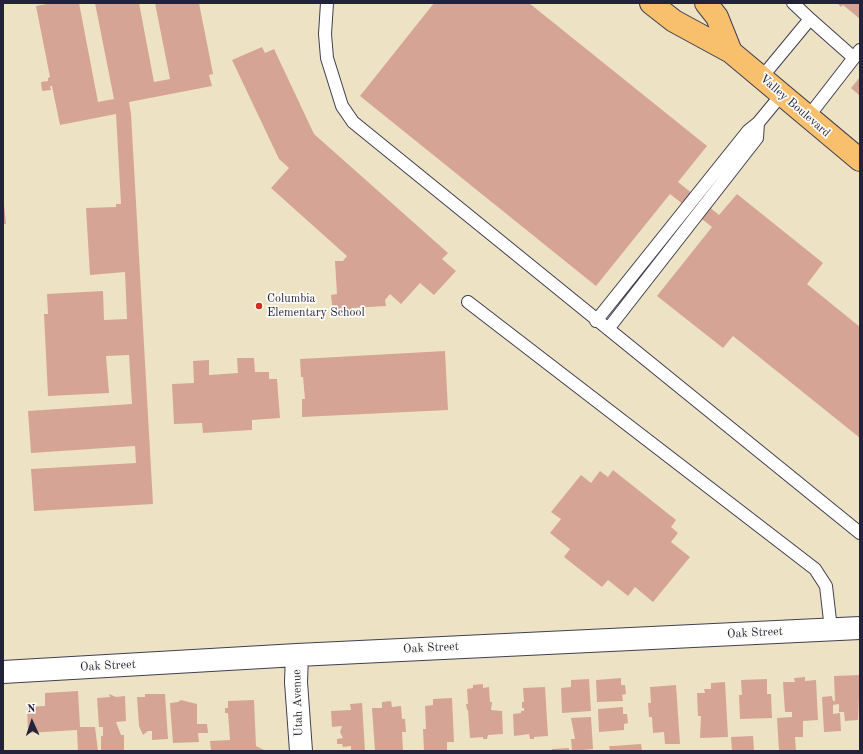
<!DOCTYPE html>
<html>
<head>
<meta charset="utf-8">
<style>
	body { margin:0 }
	#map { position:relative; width:863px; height:754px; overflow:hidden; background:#ede3c4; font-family:"Old Standard TT",serif }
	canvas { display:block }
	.frame { position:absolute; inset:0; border:4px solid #22223b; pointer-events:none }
	.north { position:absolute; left:12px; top:702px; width:40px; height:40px; -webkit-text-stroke:3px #fdfcf7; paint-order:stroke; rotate:357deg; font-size:11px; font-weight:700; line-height:16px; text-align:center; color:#22223b }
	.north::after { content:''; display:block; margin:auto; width:14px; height:18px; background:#22223b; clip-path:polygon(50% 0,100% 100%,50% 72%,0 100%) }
</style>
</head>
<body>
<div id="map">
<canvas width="863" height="754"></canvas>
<div class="frame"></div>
<div class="north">N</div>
</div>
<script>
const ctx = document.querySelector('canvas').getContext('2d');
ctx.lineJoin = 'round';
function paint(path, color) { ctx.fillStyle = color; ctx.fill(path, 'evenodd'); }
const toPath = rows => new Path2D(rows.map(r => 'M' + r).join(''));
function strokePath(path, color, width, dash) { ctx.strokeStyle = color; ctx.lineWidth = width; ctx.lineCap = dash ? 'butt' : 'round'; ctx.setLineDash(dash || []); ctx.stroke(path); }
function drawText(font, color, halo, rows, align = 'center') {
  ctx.font = font + ' "Old Standard TT",serif'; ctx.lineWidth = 3.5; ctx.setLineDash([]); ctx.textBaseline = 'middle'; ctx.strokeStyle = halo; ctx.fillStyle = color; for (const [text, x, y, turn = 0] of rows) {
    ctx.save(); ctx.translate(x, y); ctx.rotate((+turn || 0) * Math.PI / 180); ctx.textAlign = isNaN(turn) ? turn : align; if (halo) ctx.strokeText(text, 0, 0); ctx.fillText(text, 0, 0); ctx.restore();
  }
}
const building = toPath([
	[52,3,79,3,98,102,114,99,95,3,139,3,154,82,170,79,155,3,199,3,213,74,209,75,212,86,129,102,131,114,153,504,34,511,31,469,136,463,135,446,31,453,28,411,132,404,129,355,106,356,109,393,48,396,44,314,48,314,47,294,103,291,104,320,127,319,125,272,90,275,86,208,116,207,116,204,121,204,116,114,60,125,52,86,50,86,51,90,42,91,41,82,48,81,48,78,50,77,36,6],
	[434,3,529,3,707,146,678,182,719,215,737,194,823,263,807,284,860,327,860,438,733,336,723,348,657,296,712,227,670,194,596,286,360,96],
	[837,3,860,3,860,19,843,5,841,7],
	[262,47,265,53,274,49,314,134,448,253,442,259,456,271,434,295,420,283,401,304,390,294,385,300,386,306,352,308,353,313,333,314,331,295,337,294,335,261,343,261,347,256,271,188,289,168,279,159,232,60],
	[860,77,860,96,851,88],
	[3,195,6,224,3,224],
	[445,351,448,410,302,417,302,399,305,399,303,377,301,377,300,359],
	[237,358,254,358,255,372,269,372,269,379,277,379,280,418,252,420,252,430,203,433,202,423,174,424,172,384,194,383,193,361,209,360,209,375,238,373],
	[613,470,676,520,671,527,678,533,671,542,690,557,653,602,635,587,628,596,608,580,602,587,564,557,570,549,550,533,561,519,551,512,581,475,591,483,600,471,608,477],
	[860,675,858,720,845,721,844,712,839,712,839,704,833,705,833,714,840,713,841,731,824,732,822,697,832,696,833,701,835,701,834,676],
	[805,677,805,681,816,680,818,720,803,721,803,737,795,737,796,751,779,751,777,718,792,717,792,712,785,712,783,682,795,682,794,678],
	[621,678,621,685,625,685,626,694,622,695,623,701,597,702,596,680],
	[589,679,591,711,562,713,561,688,571,687,571,680],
	[767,679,767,694,771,694,772,718,740,719,739,695,742,695,741,680],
	[725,682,728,737,700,738,701,716,698,716,697,693,705,693,704,689,711,689,711,683],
	[483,684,483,688,489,687,490,702,492,702,491,710,502,711,503,734,488,735,487,739,483,739,483,737,470,738,468,710,467,710,466,704,468,704,467,689,473,688,473,685],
	[676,685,680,744,665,744,664,732,653,733,652,717,649,717,648,703,651,703,650,687],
	[545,687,548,736,534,737,534,739,530,739,529,734,514,736,513,714,521,713,521,711,524,711,524,708,522,708,522,702,524,702,523,688],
	[78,691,80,727,95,727,98,751,78,751,77,730,28,733,27,707,45,706,45,693],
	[109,694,116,697,125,696,126,721,116,722,121,735,124,735,124,751,101,751,101,736,103,736,103,727,99,727,97,698,110,697],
	[145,694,165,694,168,739,152,740,152,731,148,731,143,735,139,726,137,697,145,697],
	[452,698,454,742,447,742,447,751,424,751,423,729,426,729,425,706,433,705,433,699],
	[181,700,197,704,197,724,207,724,208,733,198,733,199,742,173,743,170,703,178,702],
	[254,700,256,746,266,751,211,751,210,741,230,740,228,713,225,713,225,708,228,708,228,701],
	[391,701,392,707,401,706,402,719,405,719,406,732,402,732,403,751,375,751,372,708,382,708,382,702],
	[362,703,365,751,351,751,351,746,343,747,342,744,337,744,337,739,343,738,340,732,342,726,332,727,331,711,351,710,350,704],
	[623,707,623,714,627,714,628,723,624,724,624,730,599,732,598,709],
	[591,717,593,749,572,751,571,739,575,739,571,718],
	[753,736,754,751,732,751,731,737],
	[641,744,642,751,610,751,609,746,613,746],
	[569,748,569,751,552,751,552,749]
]);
const lane = toPath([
	[327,3,325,34,327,58,342,106,353,122,860,533],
	[810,19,854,58],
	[762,77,810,19,793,3],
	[808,117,860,50],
	[468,302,815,569,826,586,831,629],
	[596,321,748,131,758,123,782,94],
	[608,329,757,138,758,123]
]);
const street = toPath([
	[297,655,296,682,301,751],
	[3,672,297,655,860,628]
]);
const primary = toPath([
	[651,3,674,21,731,52,860,160],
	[706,3,717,17,731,52]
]);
const markers = [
	[259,306,4,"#c8321e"]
];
const streetNames = [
	["Valley Boulevard",795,106,41],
	["Oak Street",755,633,-3],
	["Oak Street",431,648,-3],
	["Oak Street",108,666,-3],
	["Utah Avenue",298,703,-92]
];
const poiNames = [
	["Columbia",267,299],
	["Elementary School",267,313]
];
paint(building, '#d6a495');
strokePath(lane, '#403f50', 14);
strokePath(street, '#403f50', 24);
strokePath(primary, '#403f50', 24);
strokePath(lane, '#fff', 12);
strokePath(street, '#fff', 22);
strokePath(primary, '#f8bf6c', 22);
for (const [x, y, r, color] of markers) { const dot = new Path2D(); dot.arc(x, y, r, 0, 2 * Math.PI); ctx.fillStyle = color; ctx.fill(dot); strokePath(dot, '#fdfcf7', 1.5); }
drawText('12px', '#22223b', '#fdfcf7', streetNames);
drawText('12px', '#22223b', '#fdfcf7', poiNames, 'left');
</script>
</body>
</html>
